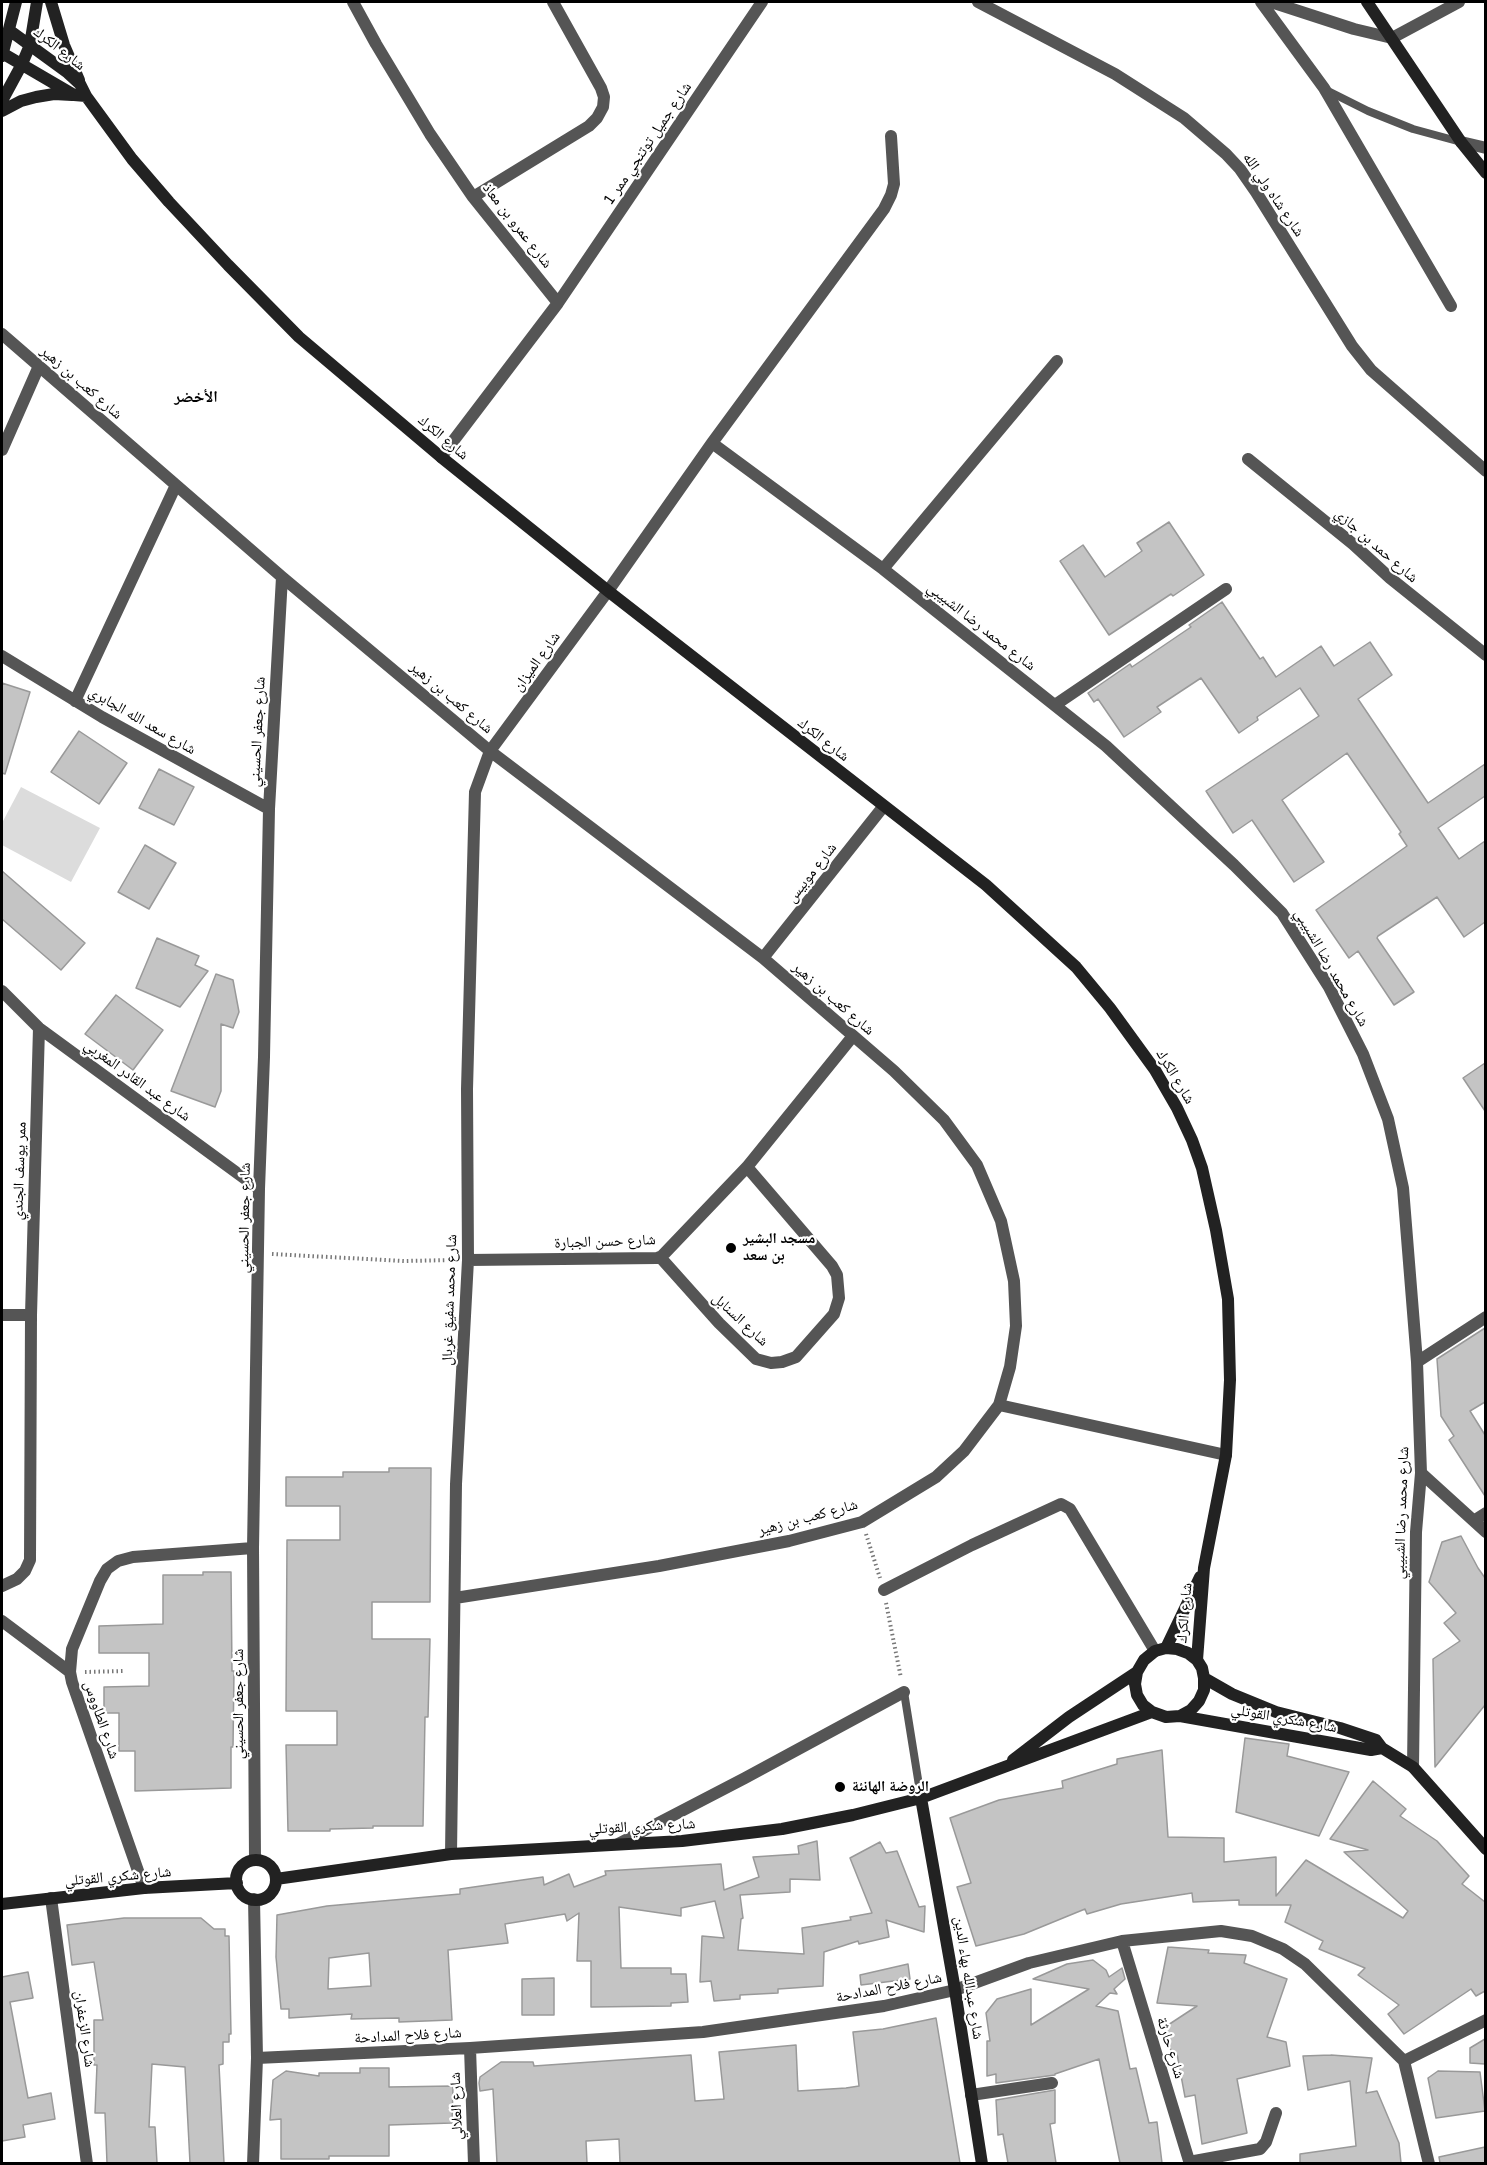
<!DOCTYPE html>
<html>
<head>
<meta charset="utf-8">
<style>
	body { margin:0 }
	#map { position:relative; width:1487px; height:2165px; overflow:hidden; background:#fff; font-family:"Varela Round",sans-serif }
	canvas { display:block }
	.frame { position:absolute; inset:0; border:3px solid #000; pointer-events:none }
</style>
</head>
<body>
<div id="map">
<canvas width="1487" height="2165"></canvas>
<div class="frame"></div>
</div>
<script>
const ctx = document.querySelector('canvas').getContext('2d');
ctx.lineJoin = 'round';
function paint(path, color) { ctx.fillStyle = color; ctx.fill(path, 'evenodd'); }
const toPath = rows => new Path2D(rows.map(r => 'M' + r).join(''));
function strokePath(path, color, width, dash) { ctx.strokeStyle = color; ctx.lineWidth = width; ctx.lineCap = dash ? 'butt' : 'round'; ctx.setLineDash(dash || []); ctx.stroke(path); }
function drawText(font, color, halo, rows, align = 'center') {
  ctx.font = font + ' "Varela Round","Noto Naskh Arabic",sans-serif'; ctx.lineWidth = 4.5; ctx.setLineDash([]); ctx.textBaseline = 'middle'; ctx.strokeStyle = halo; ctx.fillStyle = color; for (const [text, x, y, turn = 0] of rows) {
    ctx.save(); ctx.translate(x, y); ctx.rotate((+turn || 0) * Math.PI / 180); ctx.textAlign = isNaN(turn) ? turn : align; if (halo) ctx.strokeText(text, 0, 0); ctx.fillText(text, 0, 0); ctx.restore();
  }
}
const green = toPath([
	[21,787,100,828,71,882,2,845,2,823]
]);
const building = toPath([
	[1169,522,1204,575,1173,596,1171,594,1109,635,1060,561,1083,545,1105,577,1142,551,1137,543,1169,522],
	[1222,602,1260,659,1263,657,1276,677,1321,646,1334,666,1370,642,1392,675,1358,699,1428,803,1485,764,1485,796,1438,828,1459,859,1485,841,1485,922,1464,937,1437,897,1378,936,1377,938,1414,992,1394,1005,1358,951,1349,958,1316,910,1407,846,1399,834,1401,832,1347,753,1282,800,1324,862,1294,882,1252,820,1233,833,1206,791,1319,716,1300,688,1257,717,1258,720,1239,733,1201,678,1157,707,1161,712,1124,737,1098,699,1094,702,1088,693,1130,664,1132,667,1191,627,1189,625,1222,602],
	[2,683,30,692,5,774,2,773,2,683],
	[79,731,127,763,99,804,51,772,79,731],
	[159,769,194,787,174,825,139,808,159,769],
	[145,845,176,863,149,909,118,892,145,845],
	[2,871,85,943,61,970,2,919,2,871],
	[157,938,199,956,195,965,208,971,180,1007,136,988,157,938],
	[216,974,233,980,239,1012,233,1028,221,1024,221,1091,215,1107,171,1091,216,974],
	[116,995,163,1030,133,1070,85,1034,116,995],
	[1485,1063,1485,1111,1463,1078,1485,1063],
	[1485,1328,1485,1402,1470,1411,1485,1435,1485,1496,1449,1440,1454,1436,1441,1416,1437,1359,1485,1328],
	[389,1468,431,1468,430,1602,372,1602,372,1639,430,1639,428,1717,425,1717,423,1826,373,1826,373,1828,330,1829,330,1831,288,1831,286,1745,337,1745,337,1711,286,1711,287,1540,340,1540,340,1506,286,1506,286,1477,343,1477,343,1472,389,1472,389,1468],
	[1461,1536,1478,1568,1485,1578,1485,1705,1435,1767,1433,1659,1460,1641,1444,1623,1456,1613,1429,1582,1442,1542,1461,1536],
	[203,1572,231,1572,232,1671,234,1671,233,1747,231,1747,231,1788,135,1791,135,1751,119,1751,119,1713,104,1713,104,1687,149,1686,149,1653,99,1653,99,1626,163,1624,163,1575,203,1575,203,1572],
	[1245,1738,1289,1744,1287,1756,1349,1772,1319,1836,1236,1812,1245,1738],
	[1162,1750,1168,1837,1224,1838,1224,1862,1276,1857,1276,1896,1306,1860,1403,1918,1408,1911,1344,1852,1368,1850,1330,1839,1373,1781,1406,1809,1400,1816,1437,1841,1469,1876,1462,1884,1485,1902,1485,1991,1476,1996,1471,1989,1404,2034,1388,2014,1399,2005,1358,1975,1365,1968,1319,1949,1323,1941,1285,1922,1291,1905,1239,1905,1239,1900,1193,1902,1192,1893,1121,1904,1087,1914,1085,1909,1024,1934,976,1946,957,1887,971,1883,950,1818,999,1800,1063,1788,1062,1781,1117,1764,1117,1759,1162,1750],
	[817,1841,820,1880,790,1879,790,1892,740,1895,743,1918,741,1919,738,1950,804,1954,802,1928,851,1920,850,1917,872,1913,850,1858,880,1842,886,1853,897,1851,919,1907,925,1906,924,1932,886,1920,889,1937,859,1944,858,1941,824,1952,823,1986,778,1989,778,1993,740,1995,740,1999,714,2001,711,1981,700,1982,702,1936,724,1938,715,1901,681,1908,681,1916,619,1907,621,1968,671,1968,671,1974,686,1974,688,2002,671,2003,671,2006,591,2007,591,1961,577,1961,579,1913,567,1921,565,1914,505,1924,508,1943,448,1950,452,2020,399,2022,399,2018,351,2019,352,2014,289,2018,289,2009,281,2009,276,1957,277,1915,327,1906,460,1894,460,1889,543,1877,544,1885,569,1874,574,1887,606,1875,605,1871,721,1864,724,1890,759,1877,753,1857,799,1854,798,1846,817,1841],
	[369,1953,371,1986,328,1989,329,1958,369,1953],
	[124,1918,201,1918,214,1929,225,1929,225,1936,229,1936,231,2034,229,2034,229,2042,223,2042,223,2064,219,2065,224,2163,190,2163,185,2067,152,2064,149,2127,155,2127,157,2163,107,2163,105,2113,95,2113,97,2065,94,2065,94,2020,103,2020,94,1962,72,1965,67,1925,124,1918],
	[1168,1947,1209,1950,1208,1953,1246,1955,1244,1963,1287,1979,1267,2037,1286,2042,1290,2066,1237,2079,1247,2133,1202,2144,1195,2095,1185,2097,1177,2054,1172,2055,1165,2027,1197,2006,1157,2003,1168,1947],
	[1093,1960,1106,1970,1109,1977,1122,1968,1125,1979,1114,1989,1117,1994,1110,1993,1096,2006,1118,2011,1130,2069,1136,2068,1149,2123,1157,2122,1162,2163,1120,2163,1099,2059,1055,2074,1055,2075,996,2083,996,2074,987,2076,987,2041,990,2041,986,2013,997,1999,1031,1989,1031,2025,1089,1989,1033,1979,1067,1964,1093,1960],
	[908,1964,910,1979,861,1985,860,1975,908,1964],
	[28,1972,33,1998,10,2002,28,2098,51,2093,55,2119,23,2125,25,2137,2,2141,2,1977,28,1972],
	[554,1978,554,2015,522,2015,522,1979,554,1978],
	[936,2018,960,2163,620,2163,619,2139,586,2141,587,2163,497,2163,493,2089,480,2091,479,2083,480,2077,501,2062,533,2062,534,2066,691,2055,695,2101,724,2099,719,2052,796,2045,798,2091,846,2088,859,2086,853,2032,883,2029,936,2018],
	[1485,2039,1485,2064,1470,2063,1470,2048,1485,2039],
	[1331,2055,1372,2058,1366,2093,1377,2091,1399,2143,1401,2163,1300,2163,1300,2154,1356,2146,1350,2081,1308,2090,1303,2056,1331,2055],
	[360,2068,389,2068,389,2087,453,2086,452,2123,389,2125,389,2156,329,2156,329,2159,281,2159,281,2119,270,2120,273,2080,286,2071,319,2076,319,2073,360,2073,360,2068],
	[1438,2071,1480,2072,1485,2111,1436,2118,1428,2078,1438,2071],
	[1055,2090,1055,2123,1050,2124,1056,2163,1008,2163,1003,2134,998,2135,996,2100,1055,2090],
	[1485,2147,1485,2163,1440,2163,1439,2157,1485,2147]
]);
const path = toPath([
	[272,1254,404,1261,453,1260],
	[866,1534,880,1578],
	[886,1603,901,1678],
	[85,1672,124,1671]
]);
const lane = toPath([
	[1324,89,1368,111,1413,129,1461,142],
	[904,1692,921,1798]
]);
const street = toPath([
	[353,2,376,44,430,134,473,197,558,303,441,457],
	[978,2,1115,74,1184,118,1226,154,1240,169,1256,192,1352,346,1371,370,1486,471],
	[1261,2,1324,88,1451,306],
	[1271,2,1354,29,1392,38,1459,2],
	[1461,142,1486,148],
	[473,197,589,126,597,118,603,107,604,97,601,88,553,2],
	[558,303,762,2],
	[2,334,282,577,490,751,763,958,894,1071,944,1120,977,1165,1001,1221,1014,1281,1016,1326,1010,1367,999,1405,964,1451,936,1477,862,1522,789,1541,659,1566,455,1598],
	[712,443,883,569,1106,746,1234,865,1282,913,1329,987,1363,1054,1388,1119,1403,1188,1417,1362,1421,1473,1416,1532,1413,1767],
	[2,450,39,366],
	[1248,459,1353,544,1390,578,1486,655],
	[883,569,1057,361],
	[2,656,102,717,269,809],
	[75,701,176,485],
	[1055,705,1226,589],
	[763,958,883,807],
	[2,991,39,1028,259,1189],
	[660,1257,719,1323,756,1359,771,1363,782,1362,796,1357,834,1314,839,1298,837,1275,832,1266,747,1167],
	[468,1260,657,1258,662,1256,747,1167,853,1036],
	[2,1315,31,1315],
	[1417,1362,1486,1317],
	[999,1405,1226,1455],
	[1421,1473,1486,1532],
	[1475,1520,1486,1513],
	[2,1586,17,1579,25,1571,30,1560,31,1315,39,1028],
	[884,1590,972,1545,1061,1504,1070,1509,1155,1651],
	[2,1621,70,1672],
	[618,1844,745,1778,904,1692],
	[451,1854,456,1484,468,1260,467,1089,475,792,490,751,608,591,712,443,884,209,891,195,894,184,891,136],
	[255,1860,253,1548,259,1189,264,1057,269,809,282,577],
	[144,1888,72,1682,70,1672,72,1649,100,1581,107,1569,118,1561,133,1557,253,1548],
	[51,1898,87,2164],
	[1122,1941,1190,2164],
	[470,2048,474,2164],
	[257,2058,470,2048,703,2032,884,2006,955,1990,1029,1963,1122,1941,1221,1931,1252,1936,1283,1949,1305,1964,1404,2061,1429,2164],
	[1404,2061,1486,2020],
	[971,2095,1052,2083],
	[1189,2162,1260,2149,1266,2142,1276,2113],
	[253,2164,257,2058,254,1899]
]);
const secondary = toPath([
	[51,2,64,45,79,80],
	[1367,2,1461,142,1486,173],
	[9,30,68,73,80,84,86,96,132,159,169,202,228,265,299,337,441,457,608,591,986,885,1076,967,1110,1008,1155,1070,1177,1108,1192,1140,1202,1168,1216,1230,1228,1299,1230,1380,1226,1455,1204,1568,1197,1660],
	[2,53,74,95,86,96],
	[2,56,16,2],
	[2,101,22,64,30,45,37,2],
	[2,111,21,101,36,97,54,94,72,95],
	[1166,1648,1200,1577],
	[1204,1678,1232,1694,1276,1712,1340,1728,1376,1740,1382,1748,1413,1767,1486,1849],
	[1180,1716,1191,1710,1199,1701,1204,1690,1204,1678,1202,1668,1197,1660,1188,1653,1177,1649,1166,1648,1155,1651,1144,1660,1137,1672,1135,1684,1137,1695,1143,1705,1152,1712,1166,1717,1180,1716,1371,1750,1382,1748],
	[1013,1760,1069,1717,1137,1672],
	[921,1798,955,1990,982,2164],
	'236 1880a20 20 0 1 1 40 0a20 20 0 1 1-40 0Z',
	[276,1879,451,1854,682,1841,782,1829,853,1815,921,1798,1152,1712],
	[2,1904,144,1888,237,1883]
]);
const markers = [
	[731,1248,6,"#000"],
	[840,1787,6,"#000"]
];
const streetNames = [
	["شارع الكرك",59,49,38],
	["شارع جميل توتنجي ممر 1",648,144,-56],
	["شارع شاه ولي الله",1273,195,56],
	["شارع عمرو بن معاذ",517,226,52],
	["شارع كعب بن زهير",81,383,41],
	["شارع الكرك",443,438,40],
	["شارع حمد بن جازي",1376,546,41],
	["شارع محمد رضا الشبيبي",981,627,38],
	["شارع الميزان",537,662,-54],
	["شارع كعب بن زهير",451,698,40],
	["شارع سعد الله الجابري",142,721,30],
	["شارع جعفر الحسيني",258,732,-87],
	["شارع الكرك",823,740,38],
	["شارع موبيس",812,873,-52],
	["شارع محمد رضا الشبيبي",1331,968,60],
	["شارع كعب بن زهير",833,999,41],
	["شارع الكرك",1175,1077,59],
	["شارع عبد القادر المغربي",137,1081,36],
	["ممر يوسف الجندي",20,1171,-88],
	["شارع جعفر الحسيني",245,1218,-89],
	["شارع حسن الجبارة",605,1242,-2],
	["شارع محمد شفيق غربال",450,1300,-88],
	["شارع السنابل",740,1320,43],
	["شارع محمد رضا الشبيبي",1402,1513,-88],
	["شارع كعب بن زهير",808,1518,-15],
	["شارع الكرك",1185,1613,-85],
	["شارع جعفر الحسيني",239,1704,-90],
	["شارع شكري القوتلي",1284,1719,10],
	["شارع الطاووس",101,1720,71],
	["شارع شكري القوتلي",642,1827,-3],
	["شارع شكري القوتلي",118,1877,-5],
	["شارع عبدالله بهاء الدين",968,1978,81],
	["شارع فلاح المدادحة",889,1988,-11],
	["شارع الزعفران",84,2029,82],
	["شارع فلاح المدادحة",408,2036,-3],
	["شارع حارثة",1170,2048,73],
	["شارع العلالي",457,2106,-92]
];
const poiNames = [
	["مسجد البشير",743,1239],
	["بن سعد",743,1256],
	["الروضة الهانئة",852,1787]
];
const neighbourhoodNames = [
	["الأخضر",196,398]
];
paint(green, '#dcdcdc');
paint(building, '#c4c4c4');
strokePath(building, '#999', 1.5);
strokePath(path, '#777', 4, [1.5, 3]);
strokePath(lane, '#555', 8);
strokePath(street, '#555', 12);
strokePath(secondary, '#222', 12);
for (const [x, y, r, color] of markers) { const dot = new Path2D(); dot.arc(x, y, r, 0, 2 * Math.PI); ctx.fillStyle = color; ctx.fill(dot); strokePath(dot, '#fff', 2); }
drawText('15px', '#000', '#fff', streetNames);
drawText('bold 15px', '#000', '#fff', poiNames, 'left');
drawText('bold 16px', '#000', '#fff', neighbourhoodNames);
</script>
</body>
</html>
